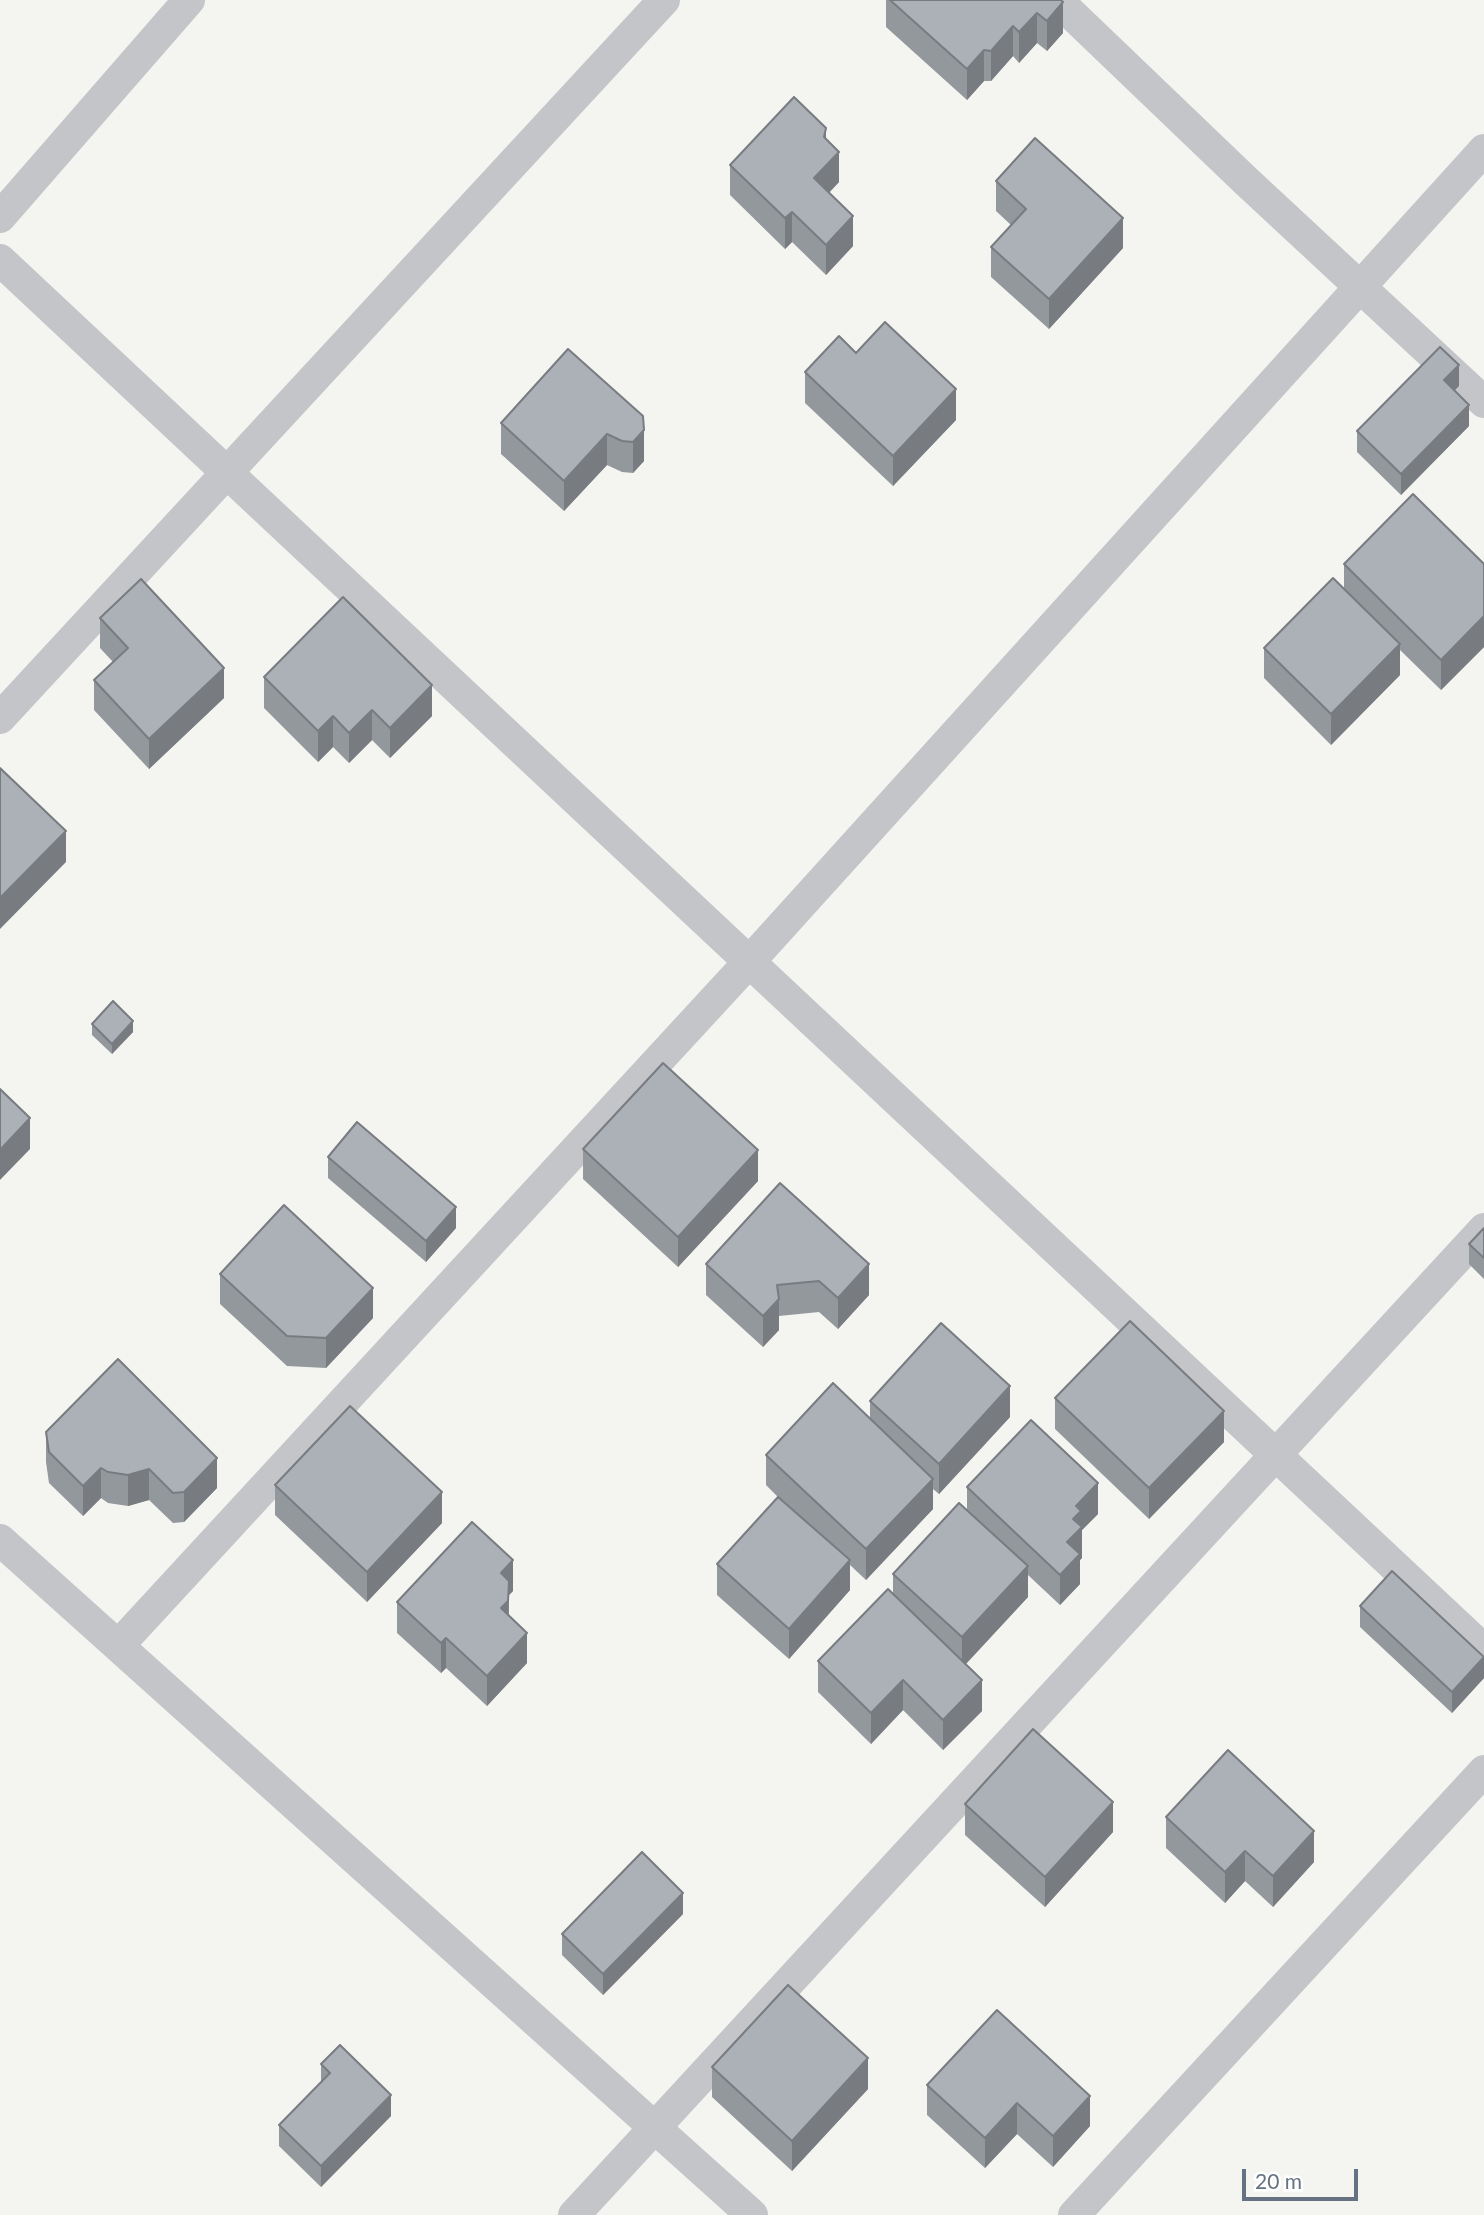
<!DOCTYPE html>
<html>
<head>
<meta charset="utf-8">
<style>
	body { margin:0 }
	#map { position:relative; width:1484px; height:2215px; overflow:hidden; background:#f4f5f1; font-family:Lato,sans-serif }
	canvas { display:block }
	.scale { position:absolute; left:1242px; top:2169px; width:116px; height:32px; box-sizing:border-box; border:4px solid #657281; border-top:0; padding-left:9px; font-size:21px; line-height:24px; white-space:nowrap; color:#657281; -webkit-text-stroke:5px #fff; paint-order:stroke }
</style>
</head>
<body>
<div id="map">
<canvas width="1484" height="2215"></canvas>
<div class="scale">20 m</div>
</div>
<script>
const ctx = document.querySelector('canvas').getContext('2d');
ctx.lineJoin = 'round';
const toPath = rows => new Path2D(rows.map(r => 'M' + r).join(''));
function strokePath(path, color, width, dash) { ctx.strokeStyle = color; ctx.lineWidth = width; ctx.lineCap = dash ? 'butt' : 'round'; ctx.setLineDash(dash || []); ctx.stroke(path); }
function paint(path, color) { ctx.fillStyle = color; ctx.fill(path, 'evenodd'); }
const minor = toPath([
	[1057,0,1246,181,1484,402],
	[0,217,189,0],
	[0,260,1484,1650],
	[0,718,664,0],
	[0,1540,752,2215],
	[118,1646,749,962,1484,150],
	[574,2215,1484,1229],
	[1074,2215,1484,1771]
]);
const wall = toPath([
	[886,0,1061,0,1063,33,1047,51,1037,43,1019,63,1013,56,991,81,984,81,967,100,886,27],
	[826,139,839,182,829,193,853,246,826,275,792,242,785,249,730,195,730,165],
	[996,181,1123,248,1049,329,991,277,991,247,1011,225,996,211],
	[856,353,956,420,893,486,805,403,805,372],
	[1459,386,1454,390,1469,426,1401,495,1357,452,1357,431],
	[643,416,644,461,633,473,622,472,607,465,564,511,501,454,501,423],
	[1344,564,1484,564,1484,647,1441,690,1400,650,1400,675,1331,745,1264,678,1264,648,1344,589],
	[100,618,224,698,149,769,94,710,94,680,113,662,100,648],
	[264,677,432,716,390,758,372,740,349,763,333,747,318,762,264,708],
	[92,1024,133,1032,112,1054,92,1035],
	[583,1149,758,1181,678,1267,583,1179],
	[328,1157,456,1228,426,1262,328,1178],
	[780,1183,869,1295,838,1329,819,1312,779,1316,779,1330,763,1347,706,1295,706,1264],
	[1484,1228,1484,1279,1469,1264,1469,1244],
	[220,1274,373,1318,326,1368,287,1366,220,1304],
	[1055,1398,1224,1442,1149,1519,1055,1429],
	[870,1401,1010,1417,939,1494,933,1489,933,1509,866,1580,850,1565,850,1590,789,1659,717,1595,717,1564,778,1497,766,1485,766,1455,870,1419],
	[46,1432,217,1488,184,1522,173,1523,149,1500,128,1506,108,1503,101,1498,83,1516,49,1483,46,1462],
	[275,1485,442,1523,367,1602,275,1515],
	[967,1487,1098,1514,1082,1530,1082,1558,1080,1560,1080,1584,1060,1605,1028,1575,1028,1597,966,1664,982,1711,943,1750,903,1710,871,1744,818,1692,818,1661,893,1593,893,1574,967,1510],
	[513,1591,509,1595,509,1615,527,1663,487,1706,446,1668,441,1673,397,1633,397,1602],
	[1360,1606,1484,1678,1452,1713,1360,1627],
	[965,1804,1113,1832,1045,1907,965,1835],
	[1166,1817,1314,1862,1273,1907,1245,1881,1225,1903,1166,1848],
	[683,1914,603,1995,562,1955,562,1934],
	[997,2010,1090,2126,1053,2167,1017,2134,985,2168,927,2115,927,2085],
	[321,2064,391,2116,321,2187,279,2146,279,2125,321,2082],
	[712,2067,868,2089,792,2171,712,2097]
]);
const shadedWall = toPath([
	[1063,2,1063,33,1047,51,1047,21],
	[1037,13,1037,43,1019,63,1019,32],
	[1013,26,1013,56,991,81,991,51],
	[984,50,984,81,967,100,967,69],
	[826,128,826,158,839,152,839,182,814,208,814,178],
	[792,212,792,242,785,249,785,218],
	[853,216,853,246,826,275,826,245],
	[1123,218,1123,248,1049,329,1049,299],
	[1459,365,1459,386,1444,401,1444,380],
	[956,389,956,420,893,486,893,456],
	[1469,405,1469,426,1401,495,1401,474],
	[644,430,644,461,633,473,633,442],
	[607,434,607,465,564,511,564,481],
	[1484,616,1484,647,1441,690,1441,660],
	[1400,644,1400,675,1331,745,1331,714],
	[224,668,224,698,149,769,149,739],
	[432,685,432,716,390,758,390,728],
	[372,710,372,740,349,763,349,733],
	[333,716,333,747,318,762,318,731],
	[66,831,66,862,0,929,0,898],
	[133,1021,133,1032,112,1054,112,1044],
	[30,1118,30,1149,0,1180,0,1150],
	[758,1150,758,1181,678,1267,678,1237],
	[456,1207,456,1228,426,1262,426,1241],
	[869,1264,869,1295,838,1329,838,1298],
	[373,1288,373,1318,326,1368,326,1338],
	[779,1299,779,1330,763,1347,763,1316],
	[1010,1386,1010,1417,939,1494,939,1464],
	[1224,1411,1224,1442,1149,1519,1149,1488],
	[217,1458,217,1488,184,1522,184,1492],
	[101,1468,101,1498,83,1516,83,1486],
	[149,1469,149,1500,128,1506,128,1475],
	[933,1479,933,1509,866,1580,866,1549],
	[1098,1483,1098,1514,1082,1530,1082,1558,1080,1560,1080,1584,1060,1605,1060,1575,1076,1506],
	[442,1492,442,1523,367,1602,367,1572],
	[513,1560,513,1591,509,1595,508,1632,501,1604,501,1573],
	[850,1560,850,1590,789,1659,789,1629],
	[1028,1566,1028,1597,962,1668,962,1637],
	[527,1633,527,1663,487,1706,487,1676],
	[446,1638,446,1668,441,1673,441,1643],
	[1484,1657,1484,1678,1452,1713,1452,1692],
	[903,1680,903,1710,871,1744,871,1713],
	[982,1680,982,1711,943,1750,943,1720],
	[1113,1802,1113,1832,1045,1907,1045,1877],
	[1314,1831,1314,1862,1273,1907,1273,1876],
	[1245,1851,1245,1881,1225,1903,1225,1872],
	[683,1893,683,1914,603,1995,603,1974],
	[868,2058,868,2089,792,2171,792,2141],
	[391,2095,391,2116,321,2187,321,2166],
	[1090,2096,1090,2126,1053,2167,1053,2136],
	[1017,2103,1017,2134,985,2168,985,2138]
]);
const building = toPath([
	[890,0,1061,0,1063,2,1047,21,1037,13,1019,32,1013,26,991,51,984,50,967,69,890,0],
	[794,97,826,128,824,137,839,152,814,178,853,216,826,245,792,212,785,218,730,165,794,97],
	[1035,138,1123,218,1049,299,991,247,1026,209,996,181,1035,138],
	[885,322,956,389,893,456,805,372,839,336,856,353,885,322],
	[1440,347,1459,365,1444,380,1469,405,1401,474,1357,431,1440,347],
	[568,349,643,416,644,430,633,442,622,441,607,434,564,481,501,423,568,349],
	[1413,494,1484,564,1484,616,1441,660,1344,564,1413,494],
	[1333,578,1400,644,1331,714,1264,648,1333,578],
	[141,579,224,668,149,739,94,680,128,648,100,618,141,579],
	[343,597,432,685,390,728,372,710,349,733,333,716,318,731,264,677,343,597],
	[0,768,66,831,0,898,0,768],
	[113,1001,133,1021,112,1044,92,1024,113,1001],
	[663,1063,758,1150,678,1237,583,1149,663,1063],
	[0,1089,30,1118,0,1150,0,1089],
	[357,1122,456,1207,426,1241,328,1157,357,1122],
	[780,1183,869,1264,838,1298,819,1281,777,1285,779,1299,763,1316,706,1264,780,1183],
	[284,1205,373,1288,326,1338,287,1336,220,1274,284,1205],
	[1484,1228,1484,1258,1469,1244,1484,1228],
	[1130,1321,1224,1411,1149,1488,1055,1398,1130,1321],
	[941,1323,1010,1386,939,1464,870,1401,941,1323],
	[118,1359,217,1458,184,1492,173,1493,149,1469,128,1475,108,1472,101,1468,83,1486,49,1452,46,1432,118,1359],
	[833,1383,933,1479,866,1549,766,1455,833,1383],
	[350,1406,442,1492,367,1572,275,1485,350,1406],
	[1031,1420,1098,1483,1076,1506,1081,1511,1073,1519,1082,1527,1067,1542,1080,1554,1060,1575,967,1487,1031,1420],
	[778,1497,850,1560,789,1629,717,1564,778,1497],
	[959,1503,1028,1566,962,1637,893,1574,959,1503],
	[472,1522,513,1560,501,1573,509,1581,508,1601,501,1608,527,1633,487,1676,446,1638,441,1643,397,1602,472,1522],
	[1392,1571,1484,1657,1452,1692,1360,1606,1392,1571],
	[888,1589,982,1680,943,1720,903,1680,871,1713,818,1661,888,1589],
	[1033,1729,1113,1802,1045,1877,965,1804,1033,1729],
	[1228,1750,1314,1831,1273,1876,1245,1851,1225,1872,1166,1817,1228,1750],
	[642,1852,683,1893,603,1974,562,1934,642,1852],
	[788,1985,868,2058,792,2141,712,2067,788,1985],
	[997,2010,1090,2096,1053,2136,1017,2103,985,2138,927,2085,997,2010],
	[340,2045,391,2095,321,2166,279,2125,330,2073,321,2064,340,2045]
]);
strokePath(minor, '#c3c5c9', 32);
paint(wall, '#93989d');
paint(shadedWall, '#787c80');
paint(building, '#abb1b7');
strokePath(building, '#787c80', 2);
</script>
</body>
</html>
